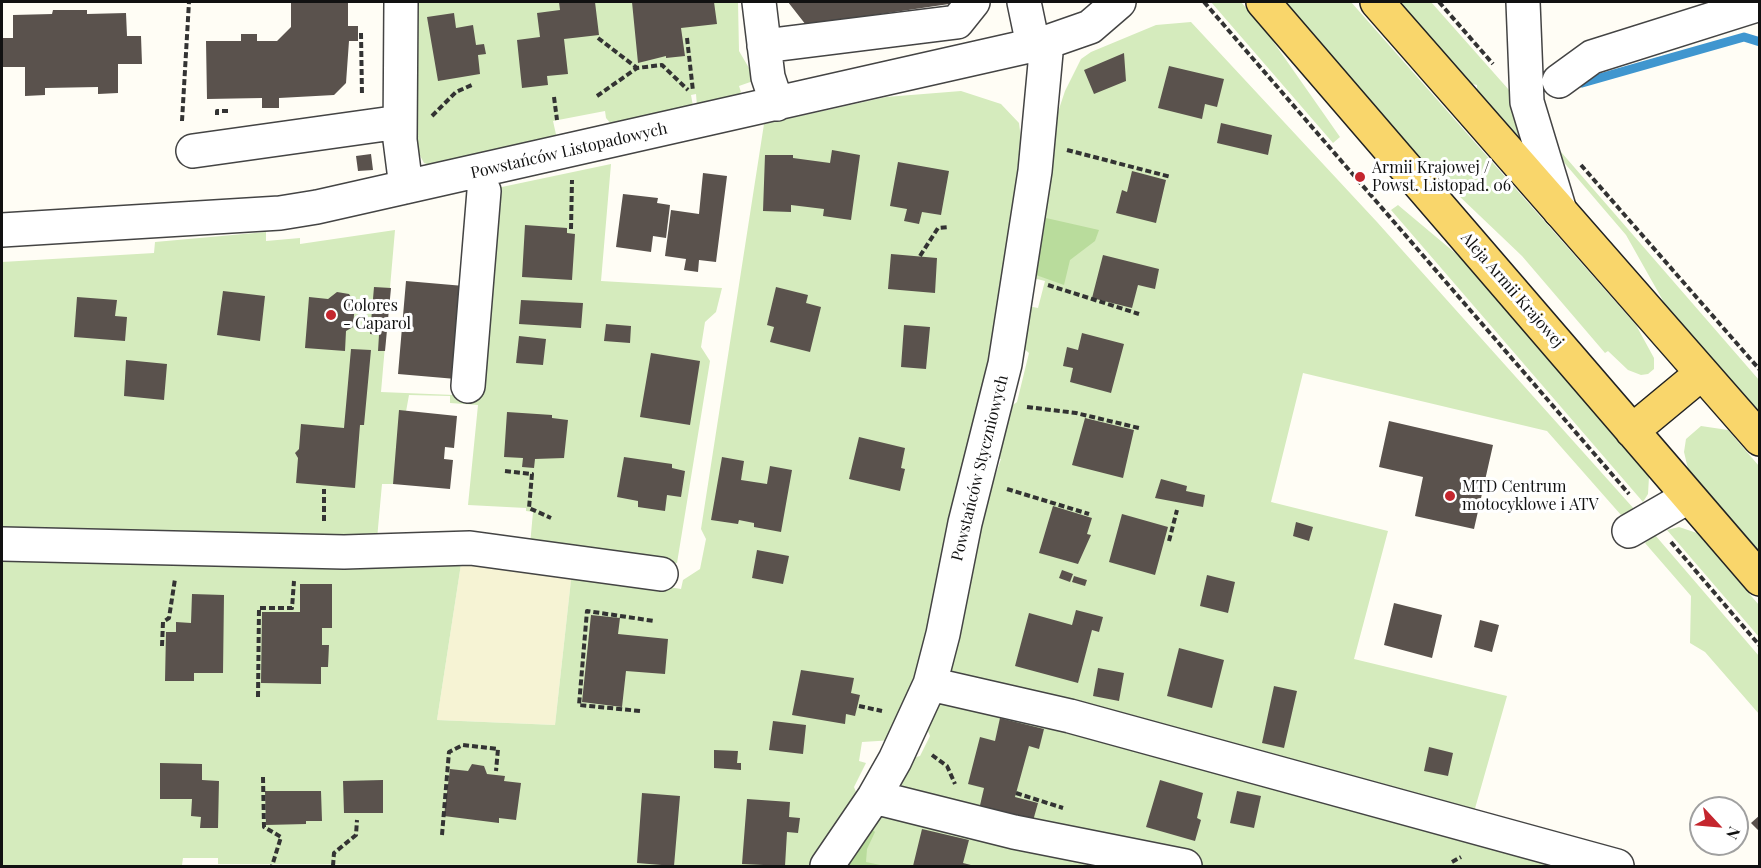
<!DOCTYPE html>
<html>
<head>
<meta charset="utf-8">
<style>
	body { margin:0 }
	#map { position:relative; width:1761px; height:868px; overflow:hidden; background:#fffdf5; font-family:"Playfair Display",serif }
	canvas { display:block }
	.frame { position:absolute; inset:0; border:3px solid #111; pointer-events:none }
	.north { position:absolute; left:1689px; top:796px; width:60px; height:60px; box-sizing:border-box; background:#fff; border:2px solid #a0a0a0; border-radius:50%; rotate:116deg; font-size:16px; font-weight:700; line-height:24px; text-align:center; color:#111 }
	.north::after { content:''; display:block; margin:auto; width:21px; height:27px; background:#c4262e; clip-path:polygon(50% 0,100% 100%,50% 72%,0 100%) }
</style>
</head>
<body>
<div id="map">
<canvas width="1761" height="868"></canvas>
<div class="frame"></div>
<div class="north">N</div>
</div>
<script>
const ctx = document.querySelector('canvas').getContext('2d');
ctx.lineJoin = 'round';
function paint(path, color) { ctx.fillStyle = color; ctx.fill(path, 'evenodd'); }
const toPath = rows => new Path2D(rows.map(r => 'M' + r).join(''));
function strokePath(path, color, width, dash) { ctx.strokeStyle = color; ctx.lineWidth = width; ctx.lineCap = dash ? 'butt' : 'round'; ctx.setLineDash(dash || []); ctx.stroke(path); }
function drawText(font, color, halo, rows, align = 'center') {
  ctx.font = font + ' "Playfair Display",serif'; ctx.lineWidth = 6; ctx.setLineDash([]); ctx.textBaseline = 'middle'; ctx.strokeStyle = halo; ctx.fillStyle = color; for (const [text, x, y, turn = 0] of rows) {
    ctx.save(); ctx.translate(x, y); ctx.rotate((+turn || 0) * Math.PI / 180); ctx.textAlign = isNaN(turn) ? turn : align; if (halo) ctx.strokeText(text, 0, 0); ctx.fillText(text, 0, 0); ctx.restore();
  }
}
const farmland = toPath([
	[461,564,572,571,555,725,437,720]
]);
const green = toPath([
	[414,2,738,2,739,51,756,80,739,86,741,92,738,95,697,106,696,94,691,95,693,106,612,125,606,118,605,111,553,121,557,139,437,168,424,163,417,150,411,57],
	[1211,2,1241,2,1263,27,1340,137,1333,143],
	[1284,2,1351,2,1636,325,1654,358,1654,369,1648,374,1641,375,1628,370,1608,351,1605,353,1522,256,1415,154],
	[1400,2,1431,2,1517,99,1527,146,1477,90,1477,85,1472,84],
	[1191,22,1377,222,1635,510,1621,515,1547,431,1303,373,1271,502,1388,531,1354,659,1507,696,1472,819,951,677,945,670,986,493,991,488,1001,459,997,458,1013,405,1017,402,1029,353,1021,346,1028,306,1038,308,1045,281,1029,277,1050,154,1058,112,1065,91,1081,59,1091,52,1156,25],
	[961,91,1001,104,1019,123,1021,139,992,379,919,672,894,740,862,742,859,761,866,763,854,787,858,797,815,866,218,864,218,858,183,858,182,865,2,866,2,561,461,564,437,720,555,725,572,571,681,589,683,580,700,569,706,539,701,529,764,124,886,97],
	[1548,137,1759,380,1759,413,1666,306,1626,235,1561,159],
	[611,164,601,281,722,288,716,312,705,322,701,347,710,361,677,563,530,545,533,512,526,511,526,508,468,505,478,405,450,403,450,396,409,395,393,484,382,484,377,539,2,537,2,262,154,253,155,242,266,232,266,241,300,238,300,244,395,230,381,392,478,396,497,188],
	[1398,205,1460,257,1649,477,1648,494,1643,502,1391,210],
	[1701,426,1728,430,1759,466,1759,553,1688,469,1684,452,1686,439],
	[1679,527,1697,533,1759,605,1759,637,1667,530],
	[1655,535,1759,656,1759,714,1705,652,1690,643,1691,596,1645,543],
	[948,695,1577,866,839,866,896,793,909,759,920,756,930,736,926,726,934,703]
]);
const forest = toPath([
	[1046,218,1099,230,1095,241,1070,260,1064,285,1036,275],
	[867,825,875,832,867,849,866,862,885,866,840,866]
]);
const stream = toPath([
	[1582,83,1744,37,1760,42]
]);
const building = toPath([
	[291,2,348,2,348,26,358,26,358,41,349,41,346,83,334,95,279,98,279,108,262,108,262,98,207,99,206,41,241,41,241,34,257,34,257,41,277,41,291,27],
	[559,2,595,2,599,35,564,39,568,74,547,76,548,85,522,88,517,40,540,37,537,13,560,10],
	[632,2,714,2,717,24,681,28,685,56,666,58,666,56,638,63],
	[788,2,956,2,956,3,806,25],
	[53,10,87,10,87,14,126,13,127,36,141,36,142,64,118,64,118,93,98,94,98,87,45,88,45,95,25,96,25,67,2,67,2,38,13,38,13,15,52,14],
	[454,13,456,28,473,25,476,45,484,44,486,54,478,55,480,74,438,81,427,17],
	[1124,53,1126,81,1094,94,1084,70],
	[1169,66,1224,79,1217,107,1205,104,1202,119,1158,108],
	[1221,123,1272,135,1268,155,1217,143],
	[832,150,860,155,851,220,823,216,824,209,791,205,791,212,763,211,765,155,793,155,793,158,830,163],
	[371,154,373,170,358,171,356,156],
	[898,162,949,171,941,215,922,212,919,224,904,221,907,209,890,206],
	[1132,171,1166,180,1156,223,1116,213,1122,190,1127,192],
	[703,173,727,176,716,262,699,260,698,272,684,270,686,259,665,256,671,210,699,214],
	[623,194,658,198,657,203,670,205,666,238,653,236,651,252,616,247],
	[525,225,567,228,567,233,575,234,572,280,522,277],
	[891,254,937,258,935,293,888,289],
	[1103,255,1159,269,1155,289,1138,285,1132,308,1092,298],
	[406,281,464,286,456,379,398,374],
	[374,287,391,288,385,351,378,351,379,335,370,334],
	[776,287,808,295,806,303,821,307,810,352,770,342,774,327,767,325],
	[223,291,265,296,260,341,217,335],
	[337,292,349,294,355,303,353,327,346,331,345,351,305,348,309,297,328,299],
	[77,297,117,300,115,316,127,317,125,341,74,337],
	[521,300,583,303,581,328,519,324],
	[606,324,631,326,630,343,604,341],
	[904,325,930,327,926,369,901,367],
	[1082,333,1124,344,1111,393,1070,382,1073,368,1063,366,1067,347,1078,350],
	[519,336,546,339,543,365,516,363],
	[351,349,371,350,364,425,360,425,355,488,296,483,298,458,295,453,299,449,301,424,344,428],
	[651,353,700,361,690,425,640,417],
	[126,360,167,364,164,400,124,396],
	[399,410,457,416,454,448,445,447,444,459,453,460,450,489,393,484],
	[507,412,552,415,552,418,568,420,564,458,535,459,534,468,522,467,523,458,504,457],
	[1085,418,1134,430,1123,478,1072,465],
	[1389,421,1493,445,1474,529,1415,516,1423,477,1379,467],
	[859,437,905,448,901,468,905,469,900,491,849,479],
	[624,457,672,464,672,468,685,471,681,497,667,495,665,511,638,507,638,501,617,497],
	[722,457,744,461,741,480,767,484,770,466,792,470,781,532,754,527,754,523,739,520,738,524,711,520],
	[1161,479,1187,486,1186,491,1205,495,1203,507,1155,498],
	[1053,506,1092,518,1087,534,1091,535,1078,564,1039,553],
	[1122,514,1168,527,1155,575,1109,562],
	[1296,522,1313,527,1309,541,1293,536],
	[757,550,789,556,783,584,752,578],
	[1062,570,1073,574,1070,582,1059,578],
	[1207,575,1235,582,1228,613,1200,606],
	[1074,576,1087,580,1085,586,1072,582],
	[300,584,332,584,332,628,322,628,322,645,329,645,328,667,321,667,321,684,261,683,262,612,300,612],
	[192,594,224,595,223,673,194,673,194,681,165,681,166,632,176,632,176,622,191,623],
	[1394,603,1442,615,1432,658,1384,645],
	[1076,610,1103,617,1099,632,1092,630,1078,683,1015,666,1029,613,1072,625],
	[591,615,620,618,618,634,668,639,665,674,626,671,622,707,582,702],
	[1480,620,1499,625,1492,652,1474,647],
	[1179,648,1224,660,1212,708,1167,696],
	[1098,668,1124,673,1119,701,1093,696],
	[801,670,854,678,851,693,860,695,855,716,846,714,845,724,792,715],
	[1274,686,1297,691,1284,748,1262,743],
	[1000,718,1044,729,1039,749,1029,746,1015,797,1038,803,1031,828,978,814,984,788,968,784,980,737,995,741],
	[773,721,806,725,803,754,769,750],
	[1429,747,1453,753,1448,776,1424,771],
	[714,750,738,751,737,763,741,763,741,770,714,768],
	[160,763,202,764,202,780,219,781,218,828,200,828,201,817,191,816,192,799,160,799],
	[472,764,484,766,487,774,505,776,504,781,521,783,516,820,499,818,499,823,444,816,450,769,468,771],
	[383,780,383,813,344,813,343,781],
	[1160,780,1203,793,1197,818,1201,820,1195,841,1146,827],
	[265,791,321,791,322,821,306,821,306,824,266,825],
	[1237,791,1261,796,1254,828,1230,823],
	[642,793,680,796,674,866,637,863],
	[747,799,790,802,789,817,800,818,798,833,787,832,785,866,742,864],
	[1760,815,1760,832,1751,823],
	[922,829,969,840,963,863,975,866,913,866]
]);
const path = toPath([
	[1204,2,1629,494],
	[1439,2,1493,64],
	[361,33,362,95],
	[598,38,637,68],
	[687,38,693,91],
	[597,96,637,68,662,65,688,90],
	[554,97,557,120],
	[217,115,217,111,230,111],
	[432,116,456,92,474,84],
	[182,121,189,2],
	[1067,150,1171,177],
	[1581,165,1760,370],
	[571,229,572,180],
	[920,256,938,228,949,227],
	[1048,285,1139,314],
	[1027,407,1076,413,1139,428],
	[505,471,532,474,529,508,551,518],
	[1007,489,1089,514],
	[324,521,324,489],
	[1169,541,1177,510],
	[1671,542,1760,646],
	[162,646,163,622,169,618,175,579],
	[258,697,259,608,292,608,294,581],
	[859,706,882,711],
	[640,711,579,705,587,611,654,621],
	[932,755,947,766,955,784],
	[263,777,264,827,281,837,272,866],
	[1016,793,1063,808],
	[442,835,449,752,463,745,498,749,496,771],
	[1452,862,1461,857],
	[333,866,334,853,356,835,357,820]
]);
const minor = toPath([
	[401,2,400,140,406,187],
	[759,2,768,77,777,104],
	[1024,2,1033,45],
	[1523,2,1527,102,1560,211],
	[764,46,957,22,973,2],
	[1559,81,1592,57,1760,4],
	[193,151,400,122],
	[2,230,280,213,317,207,1047,42,1090,27,1119,2],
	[468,386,484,191],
	[1629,531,1688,497],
	[2,544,344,552,470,548,661,574],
	[930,684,1070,716,1617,866],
	[874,797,1014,832,1185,866],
	[827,866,874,797,895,760,930,684,943,634,965,523,1005,364,1035,171,1047,42]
]);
const major = toPath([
	[1263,2,1760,579],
	[1377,2,1760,439],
	[1632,431,1702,373]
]);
const markers = [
	[1360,177,6,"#c4262e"],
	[331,315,6,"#c4262e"],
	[1450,496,6,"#c4262e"]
];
const streetNames = [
	["Powstańców Listopadowych",569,151,-13],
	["Aleja Armii Krajowej",1512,290,49],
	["Powstańców Styczniowych",980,468,-76]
];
const poiNames = [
	["Armii Krajowej /",1372,168],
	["Powst. Listopad. 06",1372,186],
	["Colores",343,306],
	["- Caparol",343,324],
	["MTD Centrum",1462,487],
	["motocyklowe i ATV",1462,505]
];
paint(farmland, '#f6f3d4');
paint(green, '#d5ebbd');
paint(forest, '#b9dc9c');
strokePath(stream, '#3f96cf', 9);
paint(building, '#5a524d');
strokePath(minor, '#444', 36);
strokePath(major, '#222', 36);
strokePath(path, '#333', 4, [6, 3]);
strokePath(minor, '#fff', 33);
strokePath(major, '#f9d66b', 33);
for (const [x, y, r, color] of markers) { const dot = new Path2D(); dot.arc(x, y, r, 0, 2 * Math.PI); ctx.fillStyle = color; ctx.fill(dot); strokePath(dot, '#fff', 2); }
drawText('16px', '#111', '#fff', streetNames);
drawText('16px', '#111', '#fff', poiNames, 'left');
</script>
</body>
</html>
